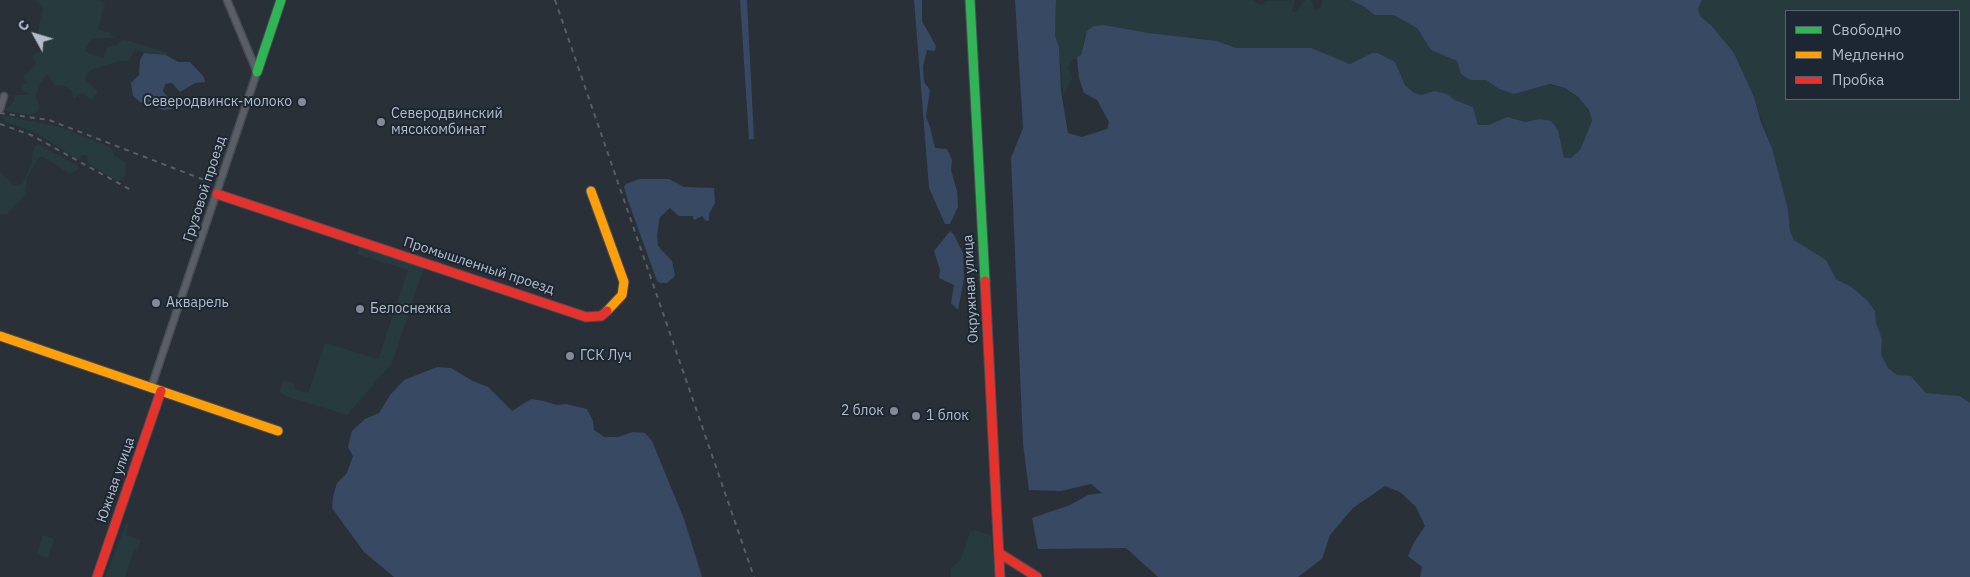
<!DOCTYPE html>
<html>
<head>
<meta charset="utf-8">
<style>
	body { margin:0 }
	#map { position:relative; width:1970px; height:577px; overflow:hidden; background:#2a3038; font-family:"IBM Plex Sans",sans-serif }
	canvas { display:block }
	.legend { position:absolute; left:1785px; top:10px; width:175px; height:90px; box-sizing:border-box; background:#1d2633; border:1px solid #59626f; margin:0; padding:6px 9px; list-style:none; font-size:15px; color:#b4bcc9 }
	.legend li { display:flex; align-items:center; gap:10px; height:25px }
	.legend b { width:25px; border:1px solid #59626f }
	.north { position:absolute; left:10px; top:10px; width:50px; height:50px; -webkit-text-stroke:4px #1d2633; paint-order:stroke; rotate:309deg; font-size:14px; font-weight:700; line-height:20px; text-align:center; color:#b4bcc9 }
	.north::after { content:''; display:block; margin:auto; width:18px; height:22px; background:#b4bcc9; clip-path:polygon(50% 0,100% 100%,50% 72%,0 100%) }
</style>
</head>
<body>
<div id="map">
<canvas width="1970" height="577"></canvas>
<ul class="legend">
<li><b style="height:6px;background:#30b455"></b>Свободно</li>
<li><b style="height:6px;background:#ff9f0a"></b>Медленно</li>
<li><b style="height:6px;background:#e5322d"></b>Пробка</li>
</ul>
<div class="north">С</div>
</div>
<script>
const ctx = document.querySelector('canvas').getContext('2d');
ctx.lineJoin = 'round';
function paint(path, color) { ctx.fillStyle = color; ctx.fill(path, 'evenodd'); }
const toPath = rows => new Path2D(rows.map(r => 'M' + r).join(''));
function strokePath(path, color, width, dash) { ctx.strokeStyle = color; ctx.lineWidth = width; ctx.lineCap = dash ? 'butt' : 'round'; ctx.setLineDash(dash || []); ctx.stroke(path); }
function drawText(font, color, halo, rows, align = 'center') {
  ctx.font = font + ' "IBM Plex Sans",sans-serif'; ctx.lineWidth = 4; ctx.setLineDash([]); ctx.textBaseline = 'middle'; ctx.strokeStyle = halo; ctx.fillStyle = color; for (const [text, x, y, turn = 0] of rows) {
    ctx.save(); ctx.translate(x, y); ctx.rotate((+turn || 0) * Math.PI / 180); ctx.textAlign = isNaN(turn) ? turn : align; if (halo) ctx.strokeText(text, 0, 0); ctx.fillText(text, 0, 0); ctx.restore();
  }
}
const green = toPath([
	[35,0,100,0,105,3,98,29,111,33,114,38,97,38,90,41,85,51,90,54,103,58,107,47,116,45,123,39,169,53,163,56,135,50,129,61,119,61,91,70,87,73,86,80,98,92,92,100,82,93,73,99,72,91,64,86,54,85,48,74,39,84,36,99,40,108,37,112,29,115,6,111,6,109,13,102,15,95,29,95,21,87,23,84,27,83,23,76,37,64,31,56,43,50,36,41,43,9],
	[1056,0,1253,0,1261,5,1267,1,1295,0,1292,11,1296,13,1305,0,1311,0,1315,11,1321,7,1323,0,1350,0,1363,6,1375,15,1390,14,1417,28,1431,50,1457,61,1461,74,1470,80,1486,80,1499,89,1514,94,1544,84,1565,88,1586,105,1592,121,1580,150,1571,158,1564,158,1558,130,1539,119,1526,122,1513,118,1489,125,1478,125,1473,107,1455,100,1447,94,1421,95,1414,93,1405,85,1395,62,1379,53,1372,53,1350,64,1311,48,1236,48,1217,41,1149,33,1104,25,1085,35,1081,55,1073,60,1068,67,1072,78,1063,97,1059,47,1055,35],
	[1702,0,1970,0,1970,403,1960,396,1926,393,1914,378,1897,375,1888,368,1881,354,1882,339,1876,323,1875,311,1867,300,1850,286,1836,279,1826,260,1794,240,1790,231,1788,209,1772,148,1752,93,1734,53,1709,23,1701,17,1698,9],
	[1786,11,1959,11,1959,99,1786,99],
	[5,116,60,127,110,147,115,156,125,162,126,174,121,180,116,181,88,163,87,155,83,155,79,160,75,158,35,132,6,122,3,118],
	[38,144,78,166,78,169,70,174,44,157,39,157,27,177,25,196,7,214,0,214,0,172,14,185,22,184,31,166,34,147],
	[359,247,424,267,392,363,347,415,288,397,279,392,284,380,295,384,294,389,308,393,325,343,378,359,408,270,357,254],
	[126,524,129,525,126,535,141,540,137,551,134,550,125,577,105,577],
	[975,530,991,535,995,577,951,577,951,568,960,561,970,532],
	[43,535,54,539,48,558,37,554]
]);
const water = toPath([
	[740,0,747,0,754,139,749,139],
	[914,0,922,0,922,21,936,46,935,51,927,50,923,66,924,82,930,90,926,117,930,127,935,148,947,149,952,160,951,170,957,191,958,207,950,224,945,224,929,188],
	[1015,0,1056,0,1055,35,1059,47,1061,91,1068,133,1082,137,1107,129,1109,122,1097,100,1084,93,1079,78,1077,57,1081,55,1087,31,1094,26,1104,25,1149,33,1217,41,1236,48,1311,48,1350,64,1372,53,1378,53,1395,62,1405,85,1414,93,1421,95,1435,91,1447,94,1455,100,1473,107,1478,125,1489,125,1507,117,1526,122,1539,119,1551,121,1558,130,1564,158,1571,158,1580,150,1592,121,1589,110,1578,97,1565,88,1550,84,1514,94,1499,89,1486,80,1470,80,1461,74,1457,61,1431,50,1417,28,1393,15,1375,15,1363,6,1350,0,1702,0,1698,9,1701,17,1711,25,1734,53,1754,97,1761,122,1772,148,1788,209,1790,231,1794,240,1826,260,1836,279,1850,286,1867,300,1875,311,1876,323,1882,339,1881,354,1888,368,1897,375,1911,376,1926,393,1960,396,1970,403,1970,577,1420,577,1422,567,1408,556,1413,544,1425,526,1416,507,1400,492,1385,486,1353,508,1330,535,1322,559,1298,577,1158,577,1126,548,1038,549,1032,518,1070,505,1088,495,1102,493,1091,484,1061,491,1029,490,1023,444,1011,158,1023,128],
	[144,53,166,55,178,62,190,62,204,77,205,82,195,83,180,92,172,83,165,84,163,91,173,104,172,109,164,110,140,102,133,96,131,83,139,75,140,60],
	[639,179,669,179,684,187,714,188,715,203,709,214,709,220,706,221,702,216,694,220,693,216,679,216,670,208,660,217,657,235,658,246,672,261,675,276,667,283,660,283,657,281,627,198,624,187,626,184],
	[950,231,954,235,963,253,964,279,958,310,951,303,954,285,939,278,940,270,934,251],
	[437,367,451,368,473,381,488,387,512,411,531,399,544,401,557,405,566,404,587,409,593,421,594,430,604,437,618,437,633,432,645,433,652,441,684,519,702,577,394,577,364,552,332,508,333,497,337,483,347,473,353,456,348,447,352,431,365,419,379,413,390,395,404,380]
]);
const street = toPath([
	[0,109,4,96],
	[151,388,257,72,227,0]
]);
const fast = toPath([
	[970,0,985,281],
	[257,72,281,0]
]);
const slow = toPath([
	[591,191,624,282,622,295,607,311],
	[0,336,278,431]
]);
const jam = toPath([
	[217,194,586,317,601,316,607,311],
	[985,281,1000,577],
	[999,553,1037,577],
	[97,577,161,391]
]);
const rail = toPath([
	[555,0,754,577],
	[0,113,49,120,207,181],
	[0,124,31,135,131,190]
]);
const markers = [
	[302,102,5,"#848b96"],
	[381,122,5,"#848b96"],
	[156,303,5,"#848b96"],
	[360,309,5,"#848b96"],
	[570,356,5,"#848b96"],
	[894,411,5,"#848b96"],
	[916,416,5,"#848b96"]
];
const poiNames = [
	["Северодвинск-молоко",292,102,"right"],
	["Северодвинский",391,114],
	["мясокомбинат",391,130],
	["Акварель",166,303],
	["Белоснежка",370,309],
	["ГСК Луч",580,356],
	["2 блок",884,411,"right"],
	["1 блок",926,416]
];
const streetNames = [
	["Грузовой проезд",205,189,-72],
	["Промышленный проезд",479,266,18],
	["Окружная улица",971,289,-93],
	["Южная улица",116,480,-71]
];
paint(green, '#273a3e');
paint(water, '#384963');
strokePath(street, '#484c53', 9);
strokePath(fast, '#484c53', 11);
strokePath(slow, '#484c53', 11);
strokePath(jam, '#484c53', 11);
strokePath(street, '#5a5e66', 6);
strokePath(fast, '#30b455', 9);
strokePath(slow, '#ff9f0a', 9);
strokePath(jam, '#e5322d', 9);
strokePath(rail, '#595d64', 2, [5, 5]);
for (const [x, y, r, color] of markers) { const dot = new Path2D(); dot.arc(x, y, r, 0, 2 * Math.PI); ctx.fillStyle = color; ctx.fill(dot); strokePath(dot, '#1d2633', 2); }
drawText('14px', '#b4bcc9', '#1d2633', poiNames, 'left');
drawText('14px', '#b4bcc9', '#1d2633', streetNames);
</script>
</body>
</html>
